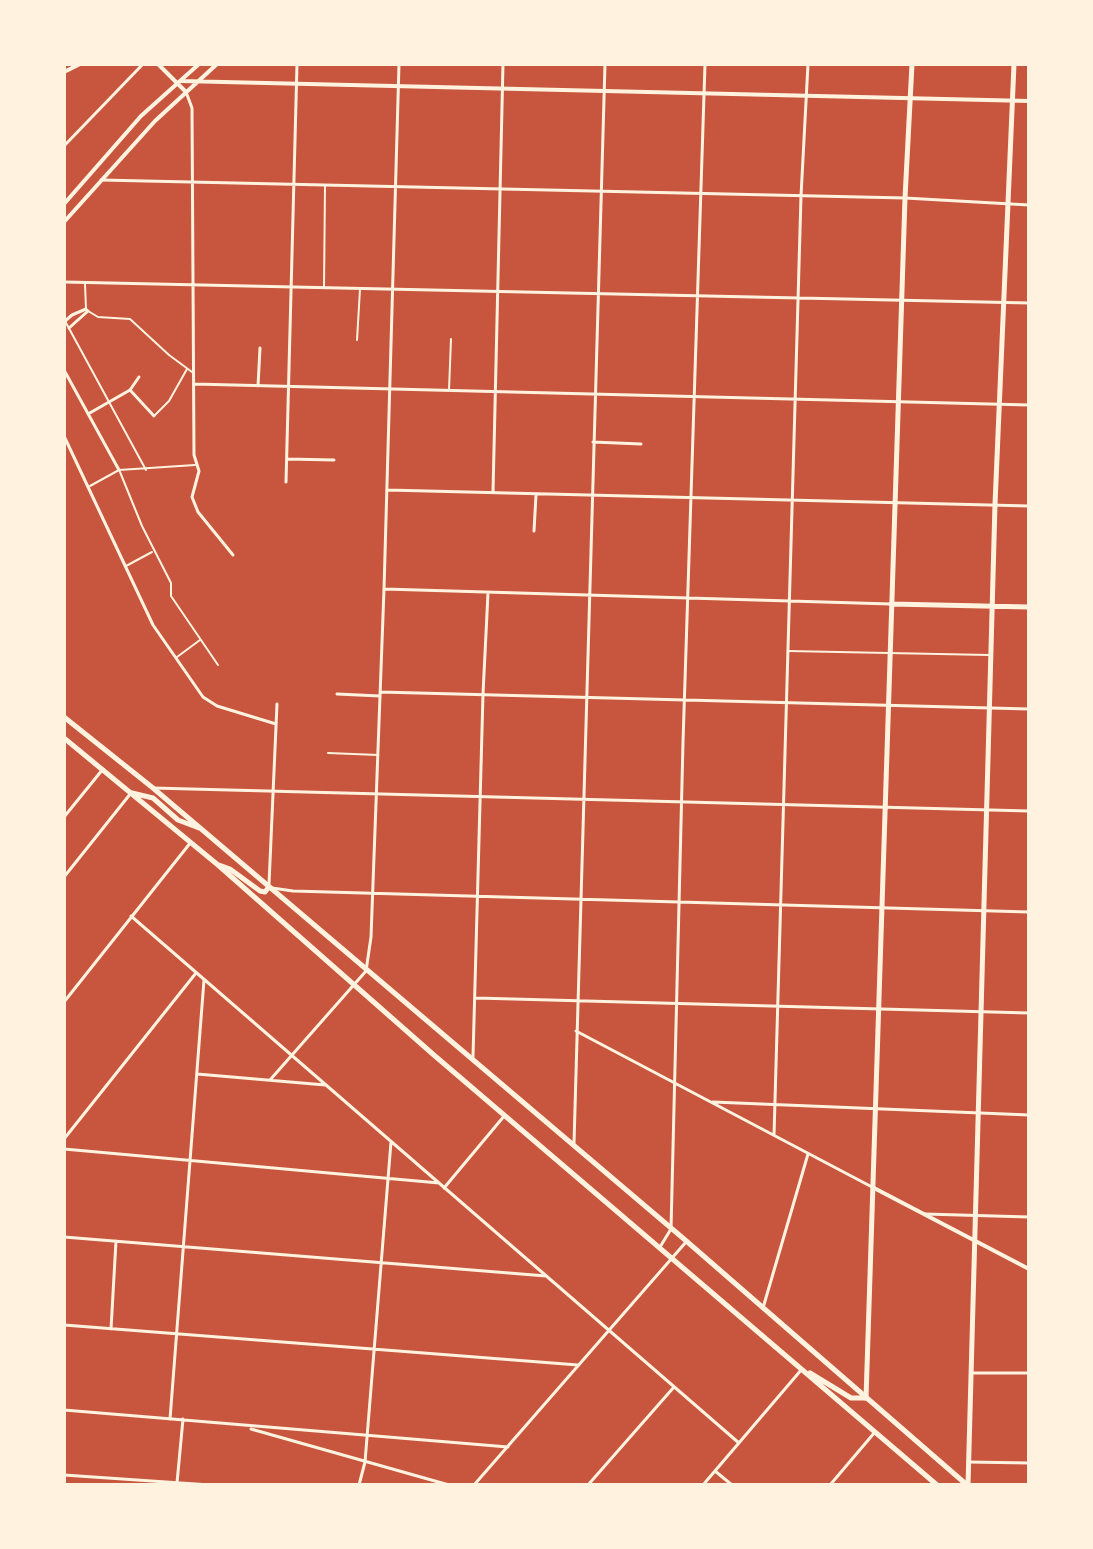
<!DOCTYPE html>
<html>
<head>
<meta charset="utf-8">
<style>
	body { margin:0 }
	#map { position:relative; width:1093px; height:1549px; overflow:hidden; background:#c8553d; font-family:"PT Sans Narrow",sans-serif }
	canvas { display:block }
	.frame { position:absolute; inset:0; border:66px solid #fff3e0; pointer-events:none }
</style>
</head>
<body>
<div id="map">
<canvas width="1093" height="1549"></canvas>
<div class="frame"></div>
</div>
<script>
const ctx = document.querySelector('canvas').getContext('2d');
ctx.lineJoin = 'round';
const toPath = rows => new Path2D(rows.map(r => 'M' + r).join(''));
function strokePath(path, color, width, dash) { ctx.strokeStyle = color; ctx.lineWidth = width; ctx.lineCap = dash ? 'butt' : 'round'; ctx.setLineDash(dash || []); ctx.stroke(path); }
const service = toPath([
	[85,284,86,309,88,311,98,317,130,319,169,355,192,372],
	[324,287,325,186],
	[65,321,146,470],
	[357,340,360,289],
	[154,416,169,401,187,369],
	[120,472,142,526,171,583,171,596,218,665],
	[90,486,119,470,195,465],
	[126,566,152,552],
	[788,651,989,655],
	[177,657,200,640]
]);
const pedestrian = toPath([
	[449,390,451,339],
	[328,753,378,755]
]);
const minor = toPath([
	[186,92,192,108,194,455,199,471,192,497,198,512,233,555],
	[64,146,143,64],
	[101,180,905,198,1029,205],
	[64,282,1029,303],
	[64,322,72,315,86,309],
	[69,328,88,311],
	[64,370,119,470],
	[194,384,1029,405],
	[258,386,260,348],
	[130,390,154,416],
	[88,414,130,390,139,377],
	[64,436,153,625,203,697,217,706,276,724],
	[593,442,641,444],
	[287,459,334,460],
	[286,482,297,64],
	[387,490,1029,506],
	[493,492,503,64],
	[534,531,536,495],
	[384,589,891,604],
	[380,692,1029,709],
	[337,694,380,696],
	[153,788,1029,811],
	[64,817,103,769],
	[64,877,131,793],
	[269,884,277,704],
	[272,888,293,891,1029,912],
	[131,916,739,1443],
	[476,998,1029,1013],
	[64,1002,191,842],
	[576,1031,872,1187],
	[473,1057,483,694,488,593],
	[197,1074,325,1085],
	[270,1080,366,971,371,937,384,589,399,64],
	[713,1102,1029,1115],
	[774,1135,801,196,808,64],
	[64,1139,196,973],
	[574,1143,605,64],
	[64,1149,439,1183],
	[444,1188,505,1115],
	[925,1214,1029,1217],
	[64,1237,546,1276],
	[660,1247,671,1229,683,742,705,64],
	[763,1308,808,1154],
	[64,1325,578,1365],
	[111,1329,116,1241],
	[971,1373,1029,1373],
	[64,1410,508,1447],
	[170,1419,204,980],
	[251,1429,449,1485],
	[968,1462,1029,1463],
	[715,1471,732,1485],
	[64,1475,210,1485],
	[177,1483,183,1419],
	[359,1485,365,1462,391,1142],
	[474,1485,686,1242],
	[588,1485,674,1387],
	[703,1485,802,1369],
	[830,1485,875,1432]
]);
const secondary = toPath([
	[158,64,186,92],
	[64,72,80,64],
	[181,81,1029,101],
	[64,204,141,116,199,64],
	[64,222,155,121,217,64],
	[874,1188,1029,1269]
]);
const primary = toPath([
	[891,604,1029,607],
	[866,1398,905,198,912,64],
	[968,1485,995,504,1014,64]
]);
const trunk = toPath([
	[64,717,153,788,684,1239,967,1485],
	[64,738,218,865,435,1056,937,1485],
	[132,793,153,798,178,820,199,828],
	[219,865,230,869,260,891,265,892,268,888],
	[810,1373,851,1398,866,1398]
]);
strokePath(service, '#fff3e0', 2);
strokePath(pedestrian, '#fff3e0', 2);
strokePath(minor, '#fff3e0', 3);
strokePath(secondary, '#fff3e0', 4);
strokePath(primary, '#fff3e0', 5);
strokePath(trunk, '#fff3e0', 5);
</script>
</body>
</html>
